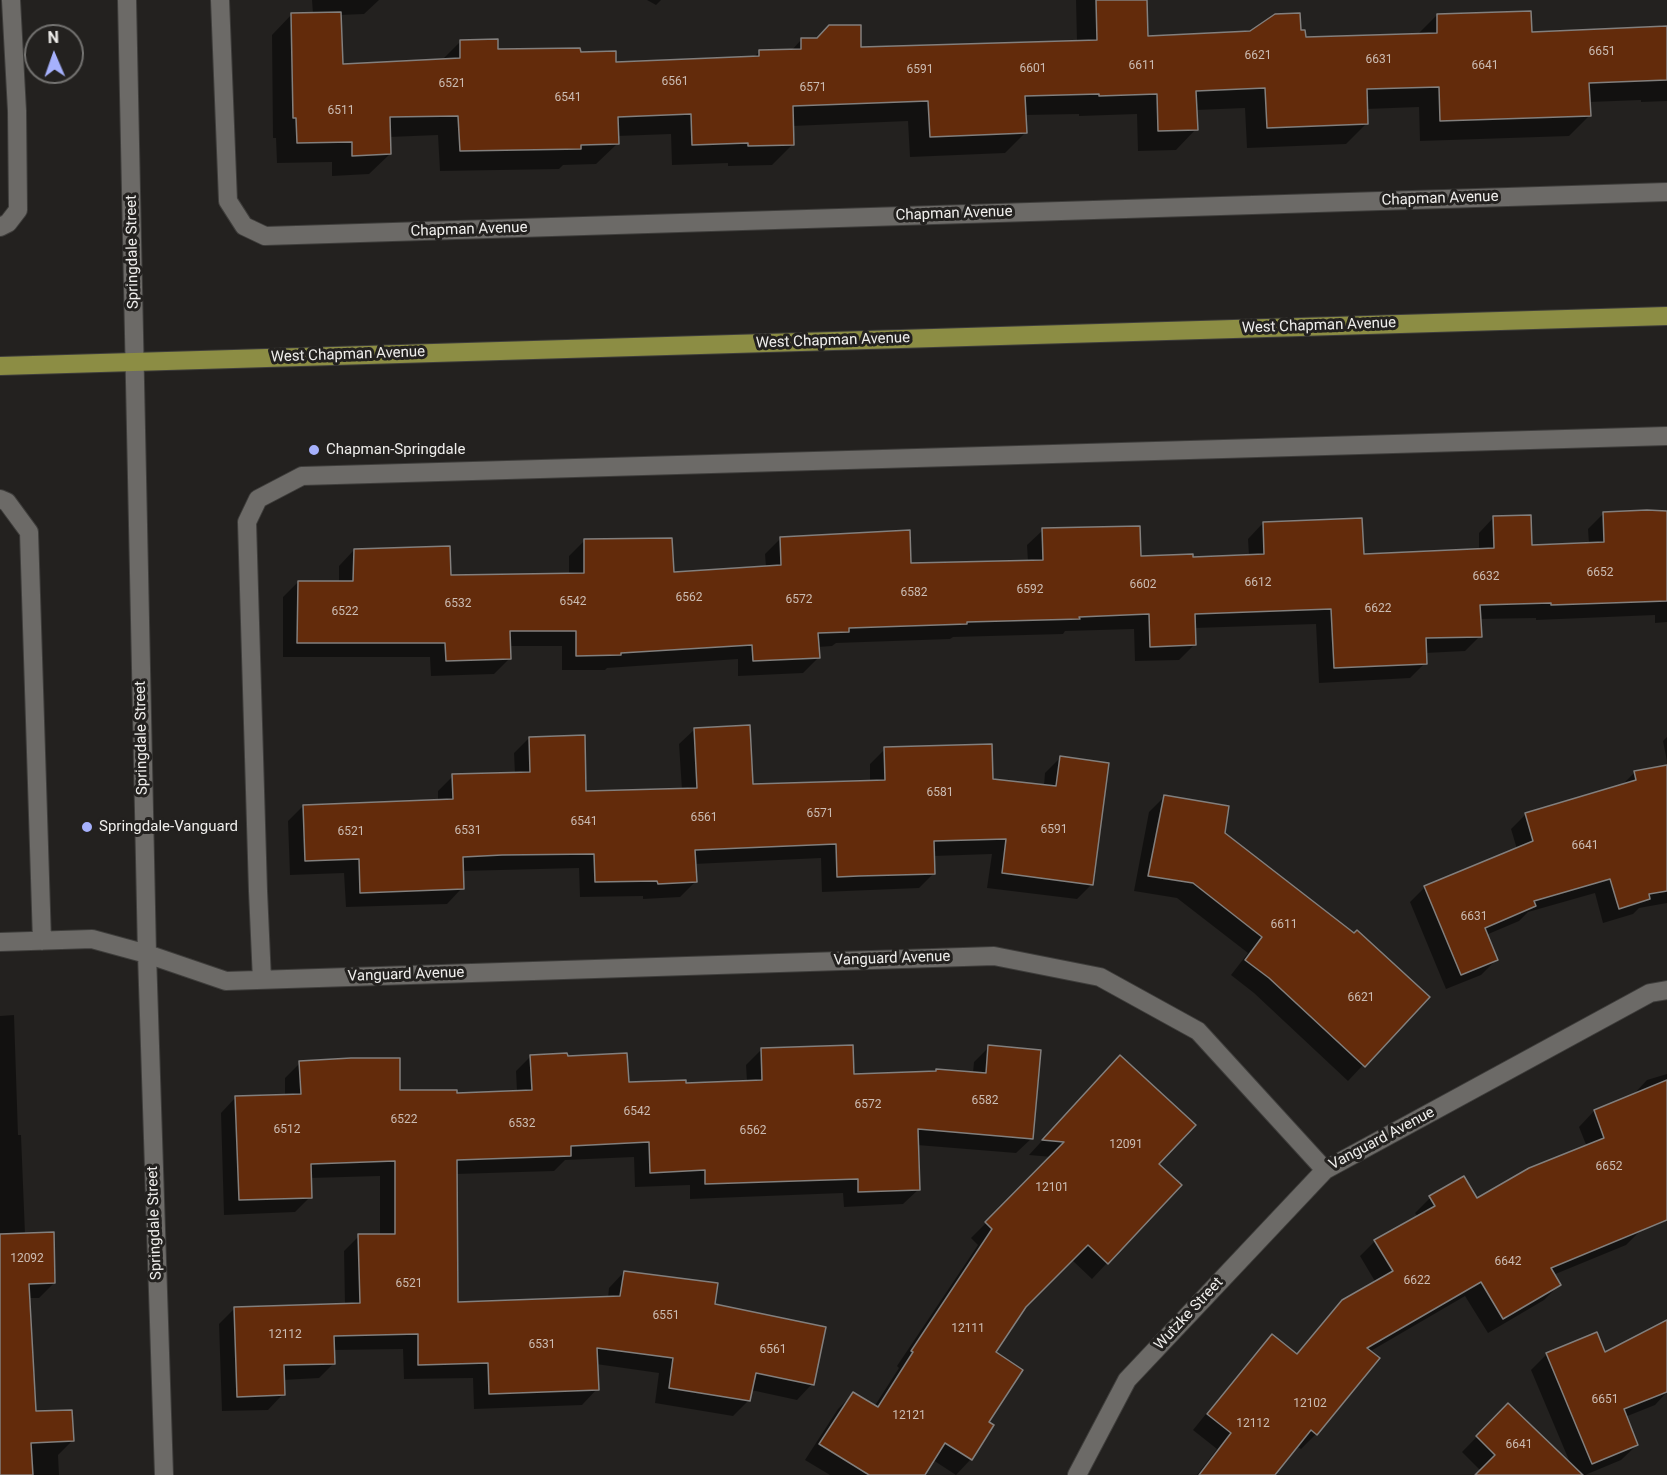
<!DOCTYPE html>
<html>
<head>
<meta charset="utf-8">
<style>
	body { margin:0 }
	#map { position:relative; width:1667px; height:1475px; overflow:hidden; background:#23211f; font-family:Roboto,sans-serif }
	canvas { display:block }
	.north { position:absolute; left:24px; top:24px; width:60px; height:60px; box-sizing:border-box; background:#23211f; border:2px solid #747371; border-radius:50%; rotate:358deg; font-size:16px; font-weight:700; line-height:24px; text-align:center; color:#eeedeb }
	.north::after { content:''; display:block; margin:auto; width:21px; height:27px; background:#a6b1fc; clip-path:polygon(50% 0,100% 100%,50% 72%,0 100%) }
</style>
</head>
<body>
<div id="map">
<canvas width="1667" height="1475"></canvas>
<div class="north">N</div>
</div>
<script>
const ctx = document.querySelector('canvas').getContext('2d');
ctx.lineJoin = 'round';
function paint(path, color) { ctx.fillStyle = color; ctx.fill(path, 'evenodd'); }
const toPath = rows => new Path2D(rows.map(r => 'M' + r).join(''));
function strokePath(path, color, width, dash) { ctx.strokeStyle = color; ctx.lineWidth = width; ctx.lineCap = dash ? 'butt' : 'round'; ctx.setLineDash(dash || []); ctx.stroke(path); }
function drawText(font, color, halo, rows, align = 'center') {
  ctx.font = font + ' Roboto,sans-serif'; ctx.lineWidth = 6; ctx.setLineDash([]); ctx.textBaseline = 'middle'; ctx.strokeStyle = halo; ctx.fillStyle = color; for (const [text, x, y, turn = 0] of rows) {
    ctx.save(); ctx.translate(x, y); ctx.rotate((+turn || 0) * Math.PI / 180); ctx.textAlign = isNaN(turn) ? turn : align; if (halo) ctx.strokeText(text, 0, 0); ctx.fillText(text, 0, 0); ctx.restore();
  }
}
const shadow = toPath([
	[312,0,379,0,364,14,340,15,342,65,442,60,460,42,497,50,579,54,615,63,754,57,759,52,791,51,801,40,859,48,1077,42,1076,0,1145,0,1147,38,1304,38,1417,35,1437,15,1531,33,1658,28,1661,25,1667,25,1667,101,1641,102,1641,100,1589,102,1589,116,1569,136,1420,141,1419,107,1366,109,1367,123,1346,144,1247,148,1245,108,1196,110,1196,129,1176,150,1138,151,1137,114,1079,116,1079,114,1025,115,1025,133,1005,153,910,157,908,121,792,126,793,144,772,165,728,166,728,163,672,165,671,134,617,136,617,144,596,164,563,165,559,169,440,171,438,135,389,137,390,154,369,174,332,176,332,162,277,163,276,138,273,138,272,35,292,14,313,14],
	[647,0,661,0,656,5],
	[1667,512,1667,622,1655,623,1655,615,1536,620,1536,618,1479,619,1480,636,1465,651,1425,653,1425,663,1410,678,1319,683,1316,624,1194,628,1194,645,1179,660,1135,661,1134,629,1065,631,1063,634,953,637,950,639,836,643,832,646,818,647,818,658,803,673,738,676,738,659,607,668,605,670,562,670,562,646,509,646,509,659,494,674,431,676,430,657,283,657,283,597,298,582,339,582,339,566,354,550,450,577,569,574,569,556,584,541,673,574,766,567,765,554,780,539,910,564,1028,562,1027,545,1043,530,1139,557,1249,556,1248,539,1263,523,1362,556,1479,550,1479,533,1494,517,1531,546,1589,544,1588,529,1604,513],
	[695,729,752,786,870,782,870,764,885,749,991,780,1044,786,1045,773,1061,757,1092,884,1077,899,987,888,992,854,933,856,934,873,919,888,822,892,821,858,694,864,695,882,680,897,643,899,643,896,580,897,579,868,462,871,462,888,447,904,346,907,344,873,290,875,288,821,303,806,438,801,438,791,453,776,515,774,514,753,529,738,585,793,682,790,679,744],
	[1667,737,1667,761,1663,741],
	[1667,766,1667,903,1639,908,1633,914,1603,923,1595,893,1528,912,1519,921,1486,935,1496,960,1481,975,1446,989,1410,902,1425,887,1517,849,1511,829,1526,814,1621,786,1635,772],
	[1164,797,1427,997,1348,1081,1254,993,1231,975,1248,953,1177,898,1134,891,1149,812],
	[14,1015,18,1135,21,1135,25,1234,54,1283,39,1298,28,1298,35,1413,72,1441,58,1455,59,1475,0,1475,0,1016],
	[989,1047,1032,1138,1016,1153,917,1145,919,1189,903,1204,844,1207,843,1193,690,1199,690,1185,635,1187,634,1157,565,1160,554,1171,456,1174,457,1303,608,1298,609,1288,624,1272,713,1305,812,1384,797,1400,751,1390,748,1401,733,1416,655,1403,659,1373,596,1364,597,1389,582,1405,474,1409,473,1378,404,1379,403,1349,333,1350,334,1363,319,1378,283,1380,283,1394,268,1410,222,1411,219,1324,235,1308,345,1305,344,1251,359,1236,380,1236,380,1176,310,1178,310,1197,295,1212,224,1215,221,1113,236,1097,285,1096,285,1078,300,1063,398,1091,456,1094,517,1092,516,1071,531,1056,566,1057,627,1084,685,1084,747,1082,746,1065,762,1049,853,1076,973,1073,974,1062],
	[1105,1072,1157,1164,1180,1185,1092,1279,1071,1259,1025,1306,994,1352,987,1422,992,1426,971,1459,956,1475,933,1460,923,1475,830,1475,805,1460,838,1409,853,1394,874,1407,899,1368,897,1366,978,1245,971,1238,1052,1157,1029,1155],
	[1667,1074,1667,1181,1641,1230,1626,1245,1553,1275,1559,1285,1544,1300,1488,1333,1465,1296,1369,1352,1316,1434,1301,1449,1296,1446,1273,1475,1197,1475,1217,1449,1193,1430,1257,1351,1272,1336,1296,1355,1327,1317,1343,1301,1376,1283,1360,1256,1375,1241,1418,1217,1415,1213,1430,1198,1476,1200,1587,1147,1579,1127,1594,1111,1632,1096,1647,1080],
	[1667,1322,1667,1392,1655,1405,1625,1417,1637,1445,1621,1460,1585,1475,1477,1475,1481,1471,1462,1452,1508,1405,1571,1465,1531,1370,1547,1354,1604,1354]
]);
const building = toPath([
	[1096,0,1147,0,1148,36,1250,31,1275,14,1300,13,1301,30,1305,30,1306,37,1437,33,1437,14,1531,11,1532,32,1667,26,1667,80,1589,83,1591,116,1440,121,1439,87,1367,89,1368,124,1267,128,1265,88,1196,91,1198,130,1158,131,1157,94,1099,96,1099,94,1025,96,1027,133,930,137,928,101,793,106,794,145,748,146,748,143,692,145,691,114,618,117,619,144,581,145,581,149,460,151,458,116,390,117,391,154,352,156,352,142,297,143,296,118,293,118,291,13,341,12,343,64,460,58,460,40,498,39,498,49,580,48,581,52,616,51,616,62,759,56,759,50,801,49,801,38,817,38,829,25,861,25,861,47,1097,40,1096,0],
	[1647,510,1667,511,1667,601,1551,605,1551,603,1480,605,1482,637,1426,638,1427,664,1334,668,1331,609,1195,614,1196,645,1150,647,1149,614,1079,617,1080,619,967,622,967,624,849,628,849,632,818,633,820,658,753,661,752,645,621,653,621,655,576,656,576,631,510,631,511,659,446,661,445,643,297,643,298,581,353,581,354,549,450,546,451,575,584,573,584,539,672,538,674,572,781,565,780,537,910,530,911,563,1043,560,1042,528,1140,526,1141,556,1193,554,1193,557,1264,554,1263,522,1362,518,1364,554,1494,548,1493,516,1531,515,1532,545,1604,542,1603,512,1647,510],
	[750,725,753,784,885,780,884,747,992,744,993,779,1056,786,1060,756,1109,763,1093,885,1002,873,1006,839,934,841,935,874,859,876,837,877,836,844,695,850,697,882,658,884,657,881,595,882,594,854,502,855,463,857,464,889,360,893,359,859,305,861,303,805,453,799,452,774,530,772,529,737,585,735,586,791,697,788,694,728,750,725],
	[1667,765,1667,891,1649,894,1650,899,1619,909,1610,879,1534,901,1536,906,1485,928,1498,960,1461,975,1424,886,1533,841,1525,813,1636,780,1634,771,1667,765],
	[1164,795,1229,806,1225,833,1354,933,1357,930,1430,997,1365,1067,1269,978,1245,960,1262,937,1193,883,1148,876,1164,795],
	[853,1045,854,1074,936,1071,936,1069,986,1073,988,1045,1041,1050,1033,1139,918,1129,920,1190,858,1192,858,1179,705,1184,705,1170,650,1173,649,1142,571,1146,571,1156,457,1160,458,1302,620,1296,624,1271,718,1283,715,1304,826,1327,814,1385,756,1373,750,1401,669,1388,673,1358,597,1348,599,1390,489,1394,488,1363,418,1365,418,1334,334,1336,335,1364,284,1365,285,1395,237,1397,234,1307,360,1303,358,1234,395,1234,395,1161,311,1164,312,1198,239,1200,235,1096,301,1094,299,1061,351,1058,400,1058,400,1090,457,1090,457,1093,532,1090,530,1055,567,1053,568,1056,627,1053,629,1082,686,1080,686,1083,762,1080,761,1048,853,1045],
	[1120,1055,1196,1125,1159,1164,1182,1185,1108,1264,1088,1245,1026,1307,996,1352,1023,1370,989,1422,994,1425,972,1460,945,1443,925,1475,869,1475,819,1444,853,1392,878,1407,913,1352,911,1351,992,1229,985,1222,1064,1142,1042,1140,1120,1055],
	[1667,1080,1667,1220,1551,1268,1561,1285,1503,1319,1481,1282,1367,1348,1380,1358,1317,1435,1311,1430,1275,1475,1199,1475,1231,1433,1207,1414,1272,1334,1297,1354,1342,1300,1393,1271,1374,1240,1435,1206,1429,1196,1464,1176,1477,1198,1529,1168,1604,1138,1594,1110,1667,1080],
	[54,1232,55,1283,29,1284,36,1411,72,1410,74,1441,31,1443,33,1475,0,1475,0,1234,54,1232],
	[1667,1320,1667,1392,1624,1409,1638,1445,1592,1464,1546,1353,1597,1332,1605,1352,1667,1320],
	[1508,1403,1583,1475,1475,1475,1495,1455,1476,1436,1508,1403]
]);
const minor = toPath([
	[127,0,147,954,164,1475],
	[220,0,228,201,244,226,265,236,1667,192],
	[0,227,8,223,18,210,17,111,11,0],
	[0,499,7,502,29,532,42,941],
	[0,942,92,939,147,954,226,981,994,956,1100,977,1198,1031,1325,1170],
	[262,980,258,891,247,522,258,499,302,476,1667,436],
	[1077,1475,1127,1380,1325,1170,1650,993,1667,990]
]);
const major = toPath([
	[0,366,1667,316]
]);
const markers = [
	[314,450,6,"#a6b1fc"],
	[87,827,6,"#a6b1fc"]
];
const numberNames = [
	["6651",1602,52],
	["6621",1258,56],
	["6631",1379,60],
	["6611",1142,66],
	["6641",1485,66],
	["6601",1033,69],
	["6591",920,70],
	["6561",675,82],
	["6521",452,84],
	["6571",813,88],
	["6541",568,98],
	["6511",341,111],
	["6652",1600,573],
	["6632",1486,577],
	["6612",1258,583],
	["6602",1143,585],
	["6592",1030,590],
	["6582",914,593],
	["6562",689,598],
	["6572",799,600],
	["6542",573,602],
	["6532",458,604],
	["6622",1378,609],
	["6522",345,612],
	["6581",940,793],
	["6571",820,814],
	["6561",704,818],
	["6541",584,822],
	["6591",1054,830],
	["6531",468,831],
	["6521",351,832],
	["6641",1585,846],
	["6631",1474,917],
	["6611",1284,925],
	["6621",1361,998],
	["6582",985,1101],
	["6572",868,1105],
	["6542",637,1112],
	["6522",404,1120],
	["6532",522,1124],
	["6512",287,1130],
	["6562",753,1131],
	["12091",1126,1145],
	["6652",1609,1167],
	["12101",1052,1188],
	["12092",27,1259],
	["6642",1508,1262],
	["6622",1417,1281],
	["6521",409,1284],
	["6551",666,1316],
	["12111",968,1329],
	["12112",285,1335],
	["6531",542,1345],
	["6561",773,1350],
	["6651",1605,1400],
	["12102",1310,1404],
	["12121",909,1416],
	["12112",1253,1424],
	["6641",1519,1445]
];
const streetNames = [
	["Chapman Avenue",1440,199,-2],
	["Chapman Avenue",954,214,-2],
	["Chapman Avenue",469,230,-2],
	["Springdale Street",133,252,-91],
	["West Chapman Avenue",1319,326,-2],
	["West Chapman Avenue",833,341,-2],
	["West Chapman Avenue",348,355,-2],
	["Springdale Street",142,738,-91],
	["Vanguard Avenue",892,959,-2],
	["Vanguard Avenue",406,975,-2],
	["Vanguard Avenue",1382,1139,-28],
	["Springdale Street",155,1223,-92],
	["Wutzke Street",1189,1314,-47]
];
const poiNames = [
	["Chapman-Springdale",326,450],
	["Springdale-Vanguard",99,827]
];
paint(shadow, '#0007');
paint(building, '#632b0b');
strokePath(building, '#827f7d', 1.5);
strokePath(minor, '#3e3d3b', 20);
strokePath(major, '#3e3d3b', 20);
strokePath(minor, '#6c6a67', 18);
strokePath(major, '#8c8d44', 18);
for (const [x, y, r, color] of markers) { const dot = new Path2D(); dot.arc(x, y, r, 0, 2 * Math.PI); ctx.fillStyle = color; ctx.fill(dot); strokePath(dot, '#23211f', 2); }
drawText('12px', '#cbbcb3', null, numberNames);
drawText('15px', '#eeedeb', '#23211f', streetNames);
drawText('15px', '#eeedeb', '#23211f', poiNames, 'left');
</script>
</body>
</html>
